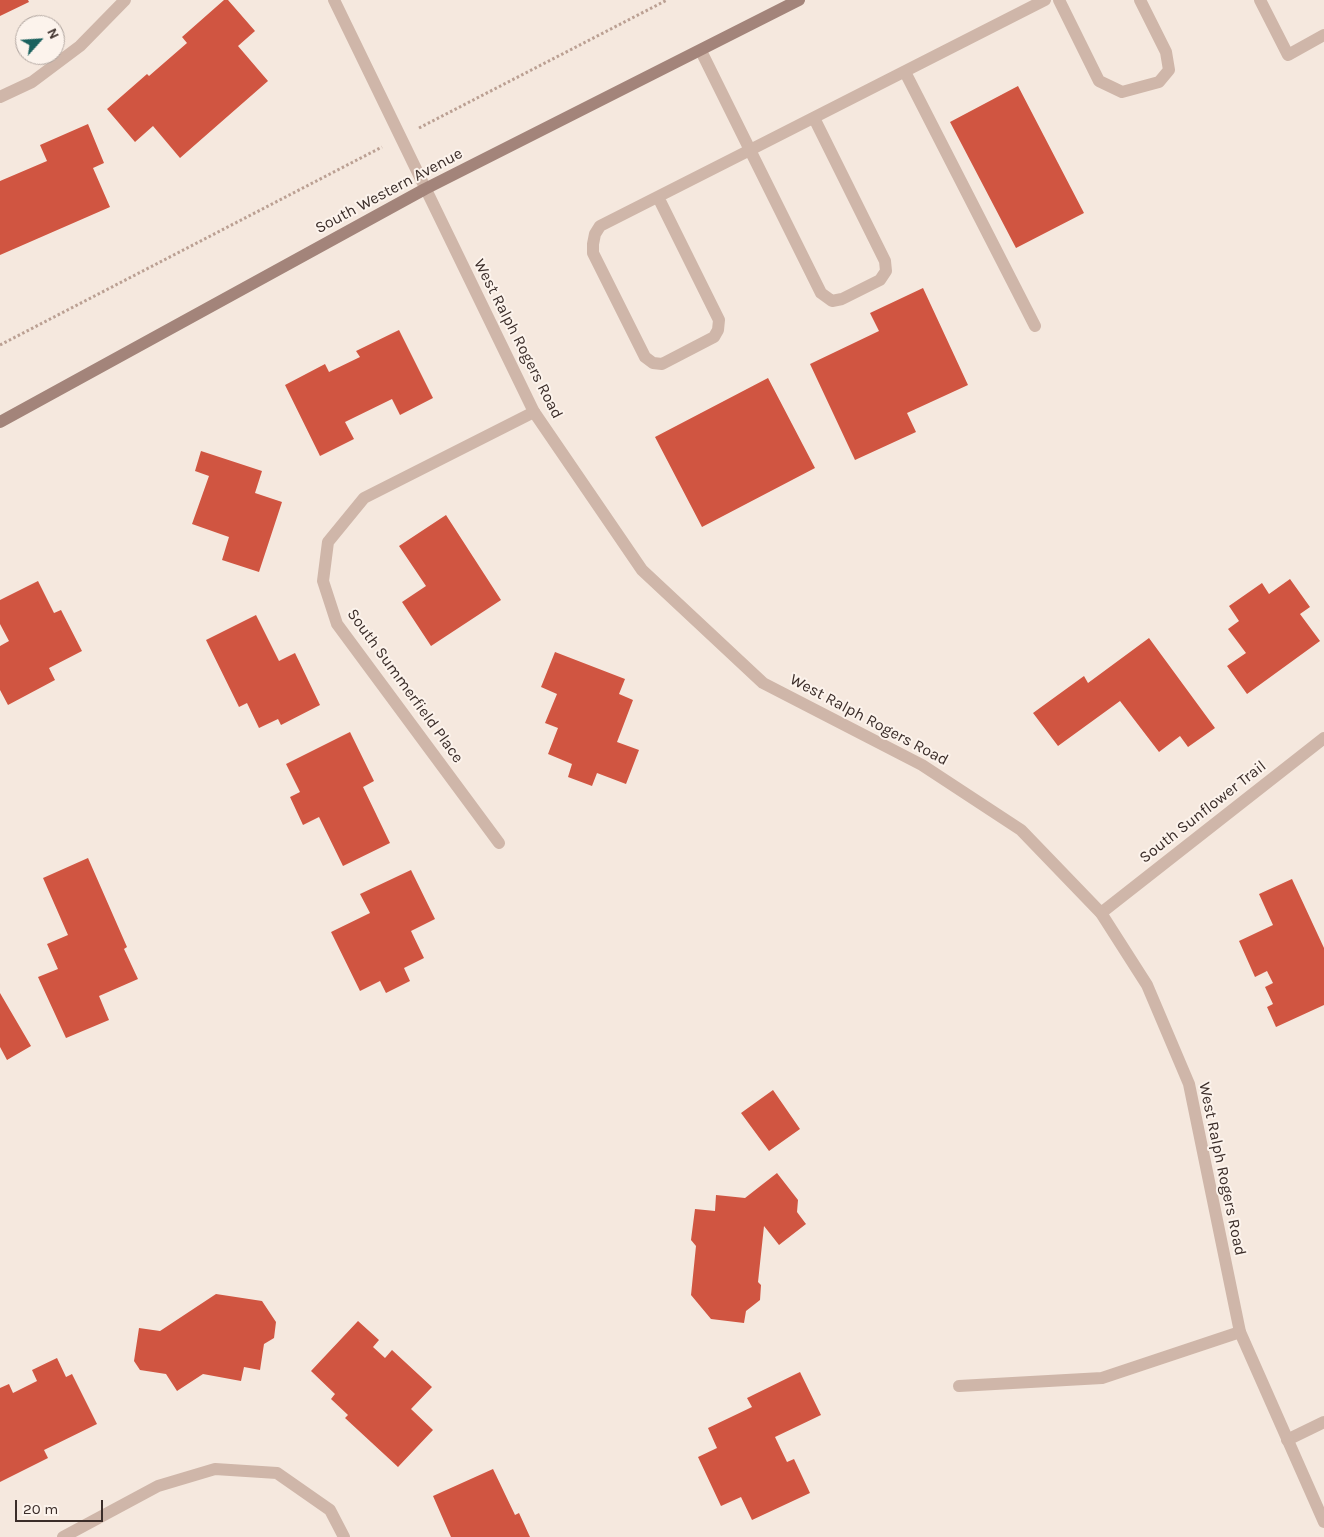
<!DOCTYPE html>
<html>
<head>
<meta charset="utf-8">
<style>
	body { margin:0 }
	#map { position:relative; width:1324px; height:1537px; overflow:hidden; background:#f5e8de; font-family:Karla,sans-serif }
	canvas { display:block }
	.north { position:absolute; left:15px; top:15px; width:50px; height:50px; box-sizing:border-box; background:#fcf3ec; border:1px solid #afa49e; border-radius:50%; rotate:64deg; font-size:14px; font-weight:700; line-height:20px; text-align:center; color:#3b2d29 }
	.north::after { content:''; display:block; margin:auto; width:18px; height:22px; background:#1a615e; clip-path:polygon(50% 0,100% 100%,50% 72%,0 100%) }
	.scale { position:absolute; left:15px; top:1500px; width:88px; height:22px; box-sizing:border-box; border:2px solid #3b2d29; border-top:0; padding-left:6px; font-size:15px; line-height:18px; white-space:nowrap; color:#3b2d29; -webkit-text-stroke:4px #fcf3ec; paint-order:stroke }
</style>
</head>
<body>
<div id="map">
<canvas width="1324" height="1537"></canvas>
<div class="north">N</div>
<div class="scale">20 m</div>
</div>
<script>
const ctx = document.querySelector('canvas').getContext('2d');
ctx.lineJoin = 'round';
function paint(path, color) { ctx.fillStyle = color; ctx.fill(path, 'evenodd'); }
const toPath = rows => new Path2D(rows.map(r => 'M' + r).join(''));
function strokePath(path, color, width, dash) { ctx.strokeStyle = color; ctx.lineWidth = width; ctx.lineCap = dash ? 'butt' : 'round'; ctx.setLineDash(dash || []); ctx.stroke(path); }
function drawText(font, color, halo, rows, align = 'center') {
  ctx.font = font + ' Karla,sans-serif'; ctx.lineWidth = 4; ctx.setLineDash([]); ctx.textBaseline = 'middle'; ctx.strokeStyle = halo; ctx.fillStyle = color; for (const [text, x, y, turn = 0] of rows) {
    ctx.save(); ctx.translate(x, y); ctx.rotate((+turn || 0) * Math.PI / 180); ctx.textAlign = isNaN(turn) ? turn : align; if (halo) ctx.strokeText(text, 0, 0); ctx.fillText(text, 0, 0); ctx.restore();
  }
}
const building = toPath([
	[0,0,28,0,29,2,0,16],
	[224,0,228,0,255,31,238,46,268,81,180,158,153,126,135,142,107,109,147,74,149,76,187,43,182,37],
	[1018,86,1084,213,1016,248,950,122],
	[88,124,104,163,93,168,110,207,0,255,0,181,47,161,40,145],
	[923,288,968,385,907,413,916,432,855,460,810,364,879,331,870,313],
	[399,330,433,398,400,415,392,399,345,422,354,439,320,456,285,385,325,364,329,372,360,357,356,351],
	[768,378,815,468,702,527,655,437],
	[201,451,262,471,255,493,282,502,259,572,222,560,229,537,192,524,209,476,195,471],
	[446,515,501,600,431,646,402,602,426,586,399,546],
	[1290,579,1310,607,1300,614,1320,641,1247,694,1227,666,1246,653,1228,629,1239,621,1229,606,1262,583,1269,594],
	[38,581,54,613,61,610,82,651,49,668,55,680,8,705,0,690,0,646,9,641,0,624,0,600],
	[256,615,279,661,295,653,320,705,281,725,278,719,259,728,247,703,239,707,206,640],
	[1149,638,1215,728,1188,747,1180,736,1159,752,1120,701,1058,746,1033,713,1084,676,1088,683],
	[555,652,625,679,619,694,633,700,617,742,639,750,626,784,597,773,592,786,568,777,572,764,548,754,558,728,545,723,557,694,541,687],
	[350,732,374,781,363,787,390,843,343,866,319,817,303,825,290,797,300,792,286,764],
	[88,858,127,947,124,949,138,979,99,996,109,1020,66,1038,38,977,58,969,47,944,68,935,43,878],
	[411,870,435,919,411,931,424,958,404,968,410,981,386,993,380,981,360,991,331,932,370,913,360,894],
	[1292,879,1324,948,1324,1005,1276,1027,1267,1007,1273,1004,1265,987,1273,983,1267,971,1255,977,1239,941,1273,925,1259,894],
	[0,993,31,1046,7,1060,0,1047],
	[773,1090,800,1129,769,1151,741,1113],
	[777,1173,798,1200,797,1212,806,1224,779,1245,764,1226,758,1282,761,1285,760,1300,746,1311,744,1323,711,1319,691,1295,696,1246,691,1240,695,1209,715,1211,716,1195,745,1198],
	[216,1294,262,1301,276,1322,274,1338,264,1344,260,1370,244,1367,241,1381,203,1374,177,1391,166,1374,140,1370,134,1361,139,1328,160,1331],
	[358,1321,379,1340,373,1347,385,1358,392,1350,432,1387,411,1409,433,1430,398,1467,345,1418,348,1415,331,1399,335,1394,311,1371],
	[57,1358,66,1377,72,1374,97,1424,44,1450,48,1458,0,1482,0,1388,9,1384,13,1393,37,1381,32,1370],
	[800,1372,821,1415,775,1437,787,1462,794,1459,810,1493,752,1520,741,1497,721,1506,698,1457,717,1448,708,1428,752,1407,747,1398],
	[493,1469,515,1515,519,1513,530,1537,451,1537,433,1496]
]);
const path = toPath([
	[419,128,667,0],
	[0,345,382,147]
]);
const service = toPath([
	[1059,0,1099,81,1122,92,1159,82,1169,70,1166,52,1140,0],
	[1260,0,1288,55,1324,35],
	[701,51,750,150,1045,0],
	[905,72,1035,326],
	[658,197,719,320,718,330,714,337,662,364,653,363,645,357,593,253,593,244,595,234,600,226,750,150,821,293,832,301,842,299,880,280,886,271,885,261,814,118]
]);
const minor = toPath([
	[0,97,32,82,80,46,125,0],
	[499,843,337,624,323,581,328,542,364,498,534,412],
	[1101,913,1324,738],
	[959,1386,1102,1378,1240,1332],
	[1287,1440,1324,1422],
	[63,1537,158,1486,215,1469,277,1473,330,1510,344,1537]
]);
const tertiary = toPath([
	[334,0,534,412,642,570,763,683,922,765,1021,830,1101,913,1147,985,1189,1084,1240,1332,1324,1522]
]);
const secondary = toPath([
	[0,422,425,189,799,0]
]);
const streetNames = [
	["South Western Avenue",389,191,-28],
	["West Ralph Rogers Road",518,339,63],
	["South Summerfield Place",405,686,54],
	["West Ralph Rogers Road",869,720,28],
	["South Sunflower Trail",1203,812,-38],
	["West Ralph Rogers Road",1222,1169,78]
];
paint(building, '#d05541');
strokePath(path, '#bba093', 3, [2.5, 2.5]);
strokePath(service, '#cfb6a9', 12);
strokePath(minor, '#cfb6a9', 12);
strokePath(tertiary, '#cfb6a9', 12);
strokePath(secondary, '#a3847a', 12);
drawText('16px', '#3b2d29', '#fcf3ec', streetNames);
</script>
</body>
</html>
